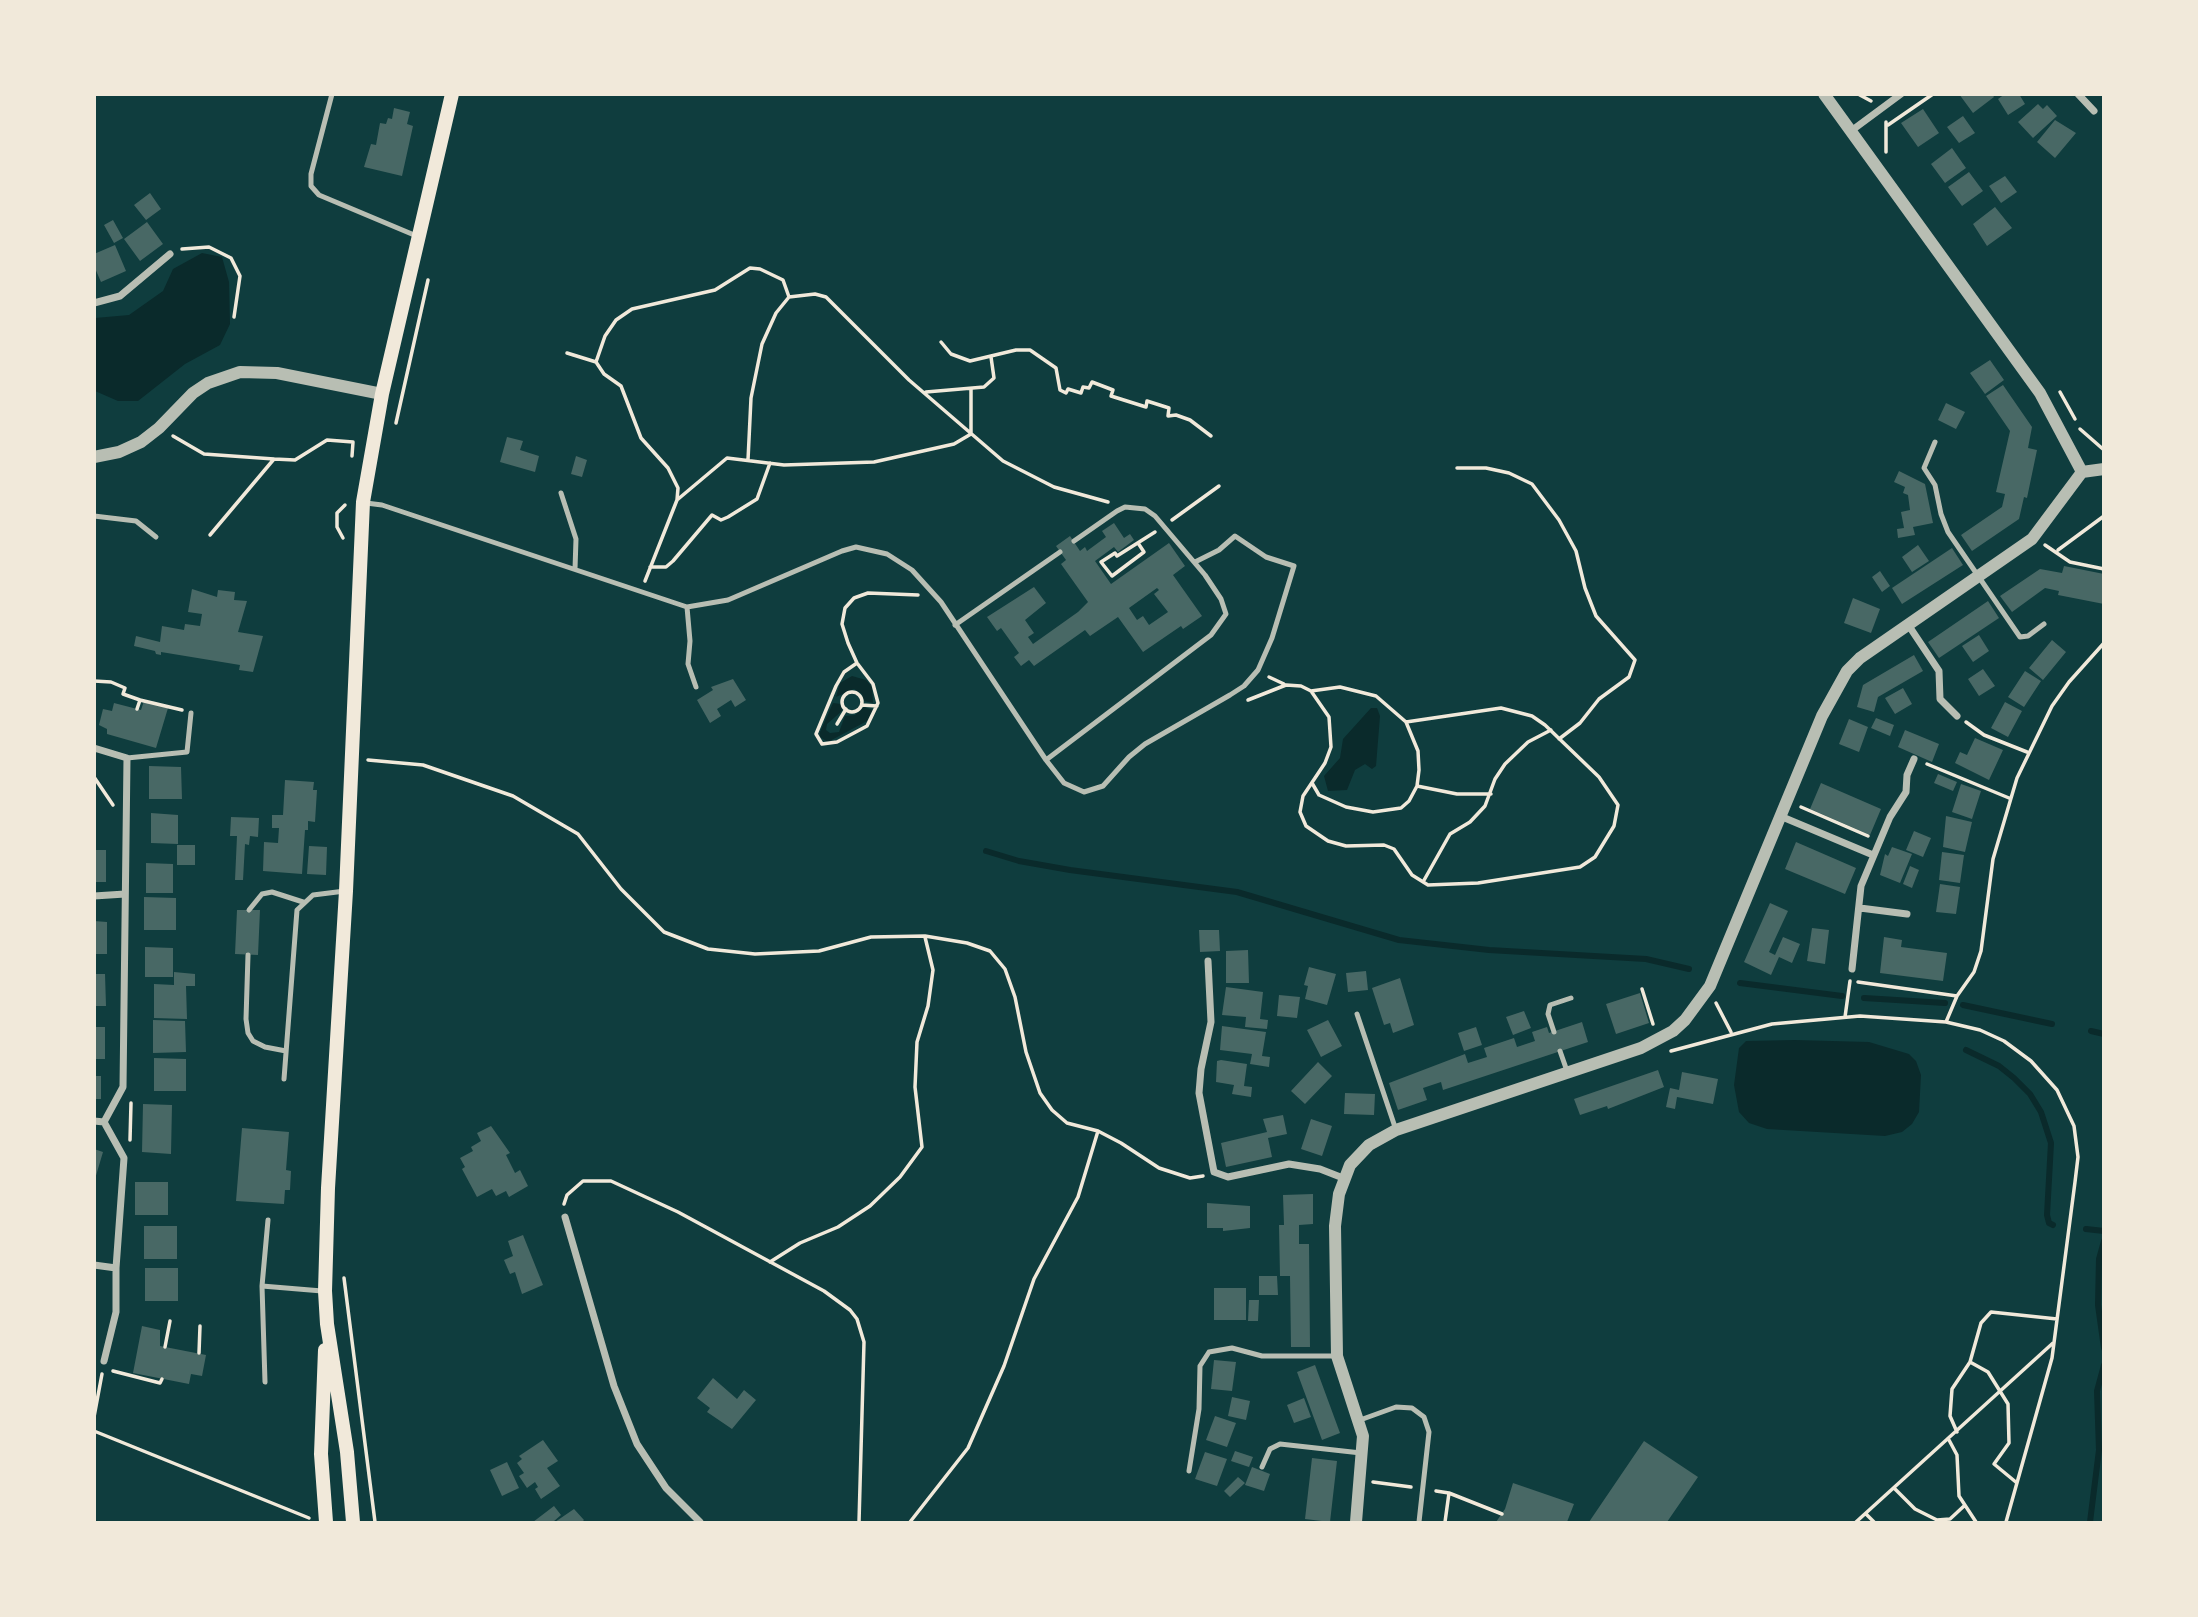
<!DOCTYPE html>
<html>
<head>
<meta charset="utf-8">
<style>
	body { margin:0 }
	#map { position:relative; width:2198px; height:1617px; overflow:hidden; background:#0f3d3e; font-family:"Public Sans",sans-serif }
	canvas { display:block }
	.frame { position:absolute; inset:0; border:96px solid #f1e9da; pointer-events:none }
</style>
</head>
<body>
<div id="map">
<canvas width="2198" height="1617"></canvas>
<div class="frame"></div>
</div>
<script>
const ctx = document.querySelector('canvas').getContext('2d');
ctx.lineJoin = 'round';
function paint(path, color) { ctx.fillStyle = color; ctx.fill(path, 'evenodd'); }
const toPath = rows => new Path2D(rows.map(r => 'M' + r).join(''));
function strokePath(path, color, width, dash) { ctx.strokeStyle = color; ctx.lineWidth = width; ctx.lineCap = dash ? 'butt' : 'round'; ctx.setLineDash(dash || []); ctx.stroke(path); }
const water = toPath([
	[202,253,222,257,229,282,230,324,220,345,185,364,138,401,118,401,95,391,95,318,129,315,163,291,173,269],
	[852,676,866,680,872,687,873,703,864,701,862,694,854,689,836,697,840,683],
	[833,703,841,704,842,711,827,724,826,730,830,733,839,732,845,716,855,715,864,707,873,710,867,721,828,742,820,737,820,732],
	[1371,708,1377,708,1380,716,1376,766,1372,769,1365,764,1355,770,1347,790,1328,791,1324,776,1340,758,1343,739],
	[1795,1040,1869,1042,1909,1054,1916,1061,1921,1075,1919,1112,1912,1124,1902,1132,1885,1136,1767,1129,1749,1123,1739,1112,1734,1085,1739,1048,1746,1041]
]);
const stream = toPath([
	[986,851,1019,861,1070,870,1237,892,1399,940,1489,950,1646,959,1689,969],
	[1740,983,1842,996],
	[1864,998,1945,1003],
	[1963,1005,2052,1024],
	[2091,1031,2104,1034],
	[1966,1050,1999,1066,2014,1078,2030,1094,2041,1112,2051,1143,2047,1215,2049,1223,2053,1225],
	[2086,1229,2104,1231],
	[2104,1241,2099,1259,2098,1305,2104,1348],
	[2090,1522,2099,1450,2097,1391,2104,1365]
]);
const building = toPath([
	[1959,94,1992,94,1994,97,1973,113],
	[2005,94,2019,94,2025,104,2008,115,1998,99],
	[2038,104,2043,109,2047,105,2057,116,2033,138,2018,122],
	[394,108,410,112,407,124,413,126,402,176,364,167,371,144,376,145,380,123,386,124,388,118,392,119],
	[1923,109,1939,133,1918,147,1901,123],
	[1963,116,1975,133,1959,143,1947,127],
	[2055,120,2076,133,2055,158,2037,142],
	[1952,148,1966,168,1945,183,1931,164],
	[1969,172,1983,191,1962,206,1948,187],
	[2005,176,2017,192,2001,203,1989,186],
	[150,193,161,209,146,220,134,205],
	[1995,207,2012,228,1987,246,1973,224],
	[113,220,123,238,114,243,104,225],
	[147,222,163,244,140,261,124,239],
	[115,245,126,271,101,282,94,266,94,254],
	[1990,360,2004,380,1985,394,1970,373],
	[2003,385,2032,427,2028,448,2037,450,2027,498,2024,497,2019,519,1972,551,1961,535,2002,507,2005,494,1996,492,2010,431,1986,396],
	[1946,403,1965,412,1956,429,1938,420],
	[507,437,523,441,520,450,539,456,535,472,500,462],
	[576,456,587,460,582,477,571,474],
	[1899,471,1925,484,1933,523,1913,527,1915,535,1898,538,1897,529,1904,528,1901,512,1910,510,1908,495,1903,493,1905,487,1894,482],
	[1114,523,1124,538,1130,534,1134,540,1118,552,1114,547,1095,561,1111,584,1169,543,1185,566,1173,575,1202,616,1183,629,1181,626,1143,652,1118,617,1090,636,1085,630,1034,666,1029,660,1021,666,1014,657,1019,653,1001,628,997,631,987,617,1034,587,1046,603,1025,620,1034,633,1028,637,1033,644,1078,612,1088,602,1061,564,1066,560,1056,546,1070,536,1080,551,1085,547,1087,551,1106,537,1102,531],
	[1157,588,1159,590,1154,594,1168,612,1149,625,1143,616,1137,620,1129,608],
	[1918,545,1929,561,1912,572,1902,557],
	[1952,548,1963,565,1902,604,1892,588],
	[2064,566,2104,574,2104,604,2058,595,2059,591,2045,588,2012,612,2000,596,2040,569,2062,573],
	[1880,571,1890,586,1882,592,1872,577],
	[192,589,217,597,218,590,235,592,234,600,247,601,238,632,263,636,253,672,239,670,240,665,161,652,161,655,156,654,155,651,134,646,136,636,160,642,162,626,184,630,185,624,200,626,202,614,188,612],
	[1853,598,1880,609,1871,633,1844,623],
	[1988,601,1999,618,1939,658,1928,642],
	[1979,635,1989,651,1973,662,1962,646],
	[2052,640,2066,652,2043,680,2029,668],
	[1914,655,1923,671,1878,697,1874,712,1857,707,1863,685],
	[1983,669,1995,686,1979,696,1968,679],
	[2025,671,2041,681,2024,707,2008,697],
	[733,679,746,700,735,707,731,700,717,709,721,716,710,723,697,700,713,690,711,687],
	[1903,688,1912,704,1895,714,1885,698],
	[144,701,168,708,156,748,107,734,107,729,99,725,103,709,112,711,114,703,141,710],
	[2005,702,2022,711,2008,737,1991,728],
	[1876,718,1894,725,1890,736,1871,728],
	[1849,719,1868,727,1859,752,1839,744],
	[1905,730,1939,744,1932,762,1898,747],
	[1975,738,2003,750,1989,780,1955,763,1960,752,1967,755],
	[149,766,181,767,182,799,149,799],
	[1938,774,1957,782,1953,791,1934,783],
	[285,780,314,782,313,790,317,790,315,822,308,821,308,830,305,830,302,874,263,871,264,842,278,843,279,828,272,828,272,815,283,815],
	[1821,783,1881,809,1870,835,1810,809],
	[1961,784,1981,791,1972,819,1952,812],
	[151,813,178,815,178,844,151,843],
	[1946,816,1972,822,1965,852,1943,847],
	[231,817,259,818,258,837,250,836,249,845,245,844,243,880,235,880,237,836,230,836],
	[1914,831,1931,838,1923,857,1906,850],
	[1796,842,1856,868,1845,894,1785,869],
	[177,845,195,845,195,865,177,865],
	[309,846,327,847,326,875,307,874],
	[1892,847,1912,854,1900,883,1880,875,1885,854,1888,856],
	[94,850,106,850,106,882,94,882],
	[1942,852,1964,855,1960,883,1939,880],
	[146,863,173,864,173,893,146,893],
	[1910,866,1919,870,1912,888,1903,884],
	[1940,884,1960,887,1956,914,1936,912],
	[144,897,176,898,176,930,144,930],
	[1770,903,1788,911,1769,952,1775,955,1783,937,1800,944,1792,963,1779,957,1771,975,1744,962],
	[237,910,260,910,258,955,235,954],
	[94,921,107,922,107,954,94,954],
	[1812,928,1829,930,1825,964,1807,961],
	[1199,930,1219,930,1220,951,1200,952],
	[1884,937,1902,940,1901,947,1947,953,1943,981,1880,973],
	[145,947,173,948,173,977,145,977],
	[1248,950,1249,983,1226,983,1226,951],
	[1309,967,1336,974,1327,1005,1305,999,1308,986,1304,985],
	[1366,971,1368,990,1348,992,1346,973],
	[174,972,195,974,195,986,186,986,187,1019,154,1018,154,984,174,985],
	[94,974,105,974,106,1006,94,1006],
	[1400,978,1414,1025,1393,1033,1390,1023,1384,1025,1372,988],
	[1226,987,1263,992,1260,1019,1268,1020,1267,1029,1245,1027,1246,1017,1222,1015],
	[1640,993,1649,1023,1616,1034,1606,1004],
	[1279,995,1300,997,1297,1018,1277,1016],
	[1524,1011,1531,1028,1513,1035,1506,1017],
	[153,1020,185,1021,186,1052,153,1053],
	[1328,1020,1342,1046,1321,1057,1307,1030],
	[1582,1022,1588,1042,1443,1090,1441,1082,1423,1088,1427,1100,1398,1110,1389,1083,1465,1054,1468,1063,1487,1057,1484,1048,1514,1038,1517,1047,1535,1041,1532,1032,1547,1027,1549,1033],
	[1222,1026,1266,1032,1262,1056,1270,1057,1269,1067,1250,1064,1252,1054,1220,1050],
	[94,1027,105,1027,105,1059,94,1059],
	[1476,1027,1482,1045,1464,1051,1458,1033],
	[154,1058,186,1059,186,1091,154,1091],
	[1221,1060,1247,1064,1244,1086,1252,1087,1251,1097,1232,1094,1234,1085,1216,1082,1217,1061],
	[1318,1062,1332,1076,1305,1104,1291,1091],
	[1658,1070,1664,1087,1608,1109,1607,1106,1580,1115,1574,1099],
	[1682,1072,1718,1079,1713,1104,1677,1097,1675,1109,1666,1107,1670,1088,1679,1090],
	[94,1076,101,1076,101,1099,94,1099],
	[1345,1093,1375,1094,1374,1115,1344,1114],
	[143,1104,172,1105,171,1154,142,1152],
	[1283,1115,1287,1134,1268,1138,1272,1157,1226,1167,1221,1143,1267,1132,1263,1119],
	[1311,1119,1332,1126,1322,1156,1301,1149],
	[491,1126,510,1153,506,1155,515,1173,520,1170,528,1186,509,1197,506,1191,496,1196,492,1189,477,1197,462,1169,465,1167,460,1158,473,1151,471,1147,481,1141,477,1133],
	[242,1128,289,1132,286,1170,291,1171,290,1190,285,1190,284,1204,236,1201],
	[94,1149,103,1152,95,1179,94,1179],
	[135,1182,168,1182,168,1215,135,1215],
	[1313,1194,1313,1224,1299,1225,1299,1244,1309,1244,1310,1347,1291,1347,1290,1276,1280,1276,1279,1225,1284,1225,1283,1195],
	[1207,1203,1250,1206,1250,1228,1223,1231,1223,1228,1207,1228],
	[144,1226,177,1226,177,1259,144,1259],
	[523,1235,543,1285,522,1294,515,1272,510,1274,504,1260,513,1256,508,1241],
	[145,1268,178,1268,178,1301,145,1301],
	[1259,1276,1277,1276,1278,1295,1259,1295],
	[1214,1288,1246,1288,1246,1320,1214,1320],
	[1249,1300,1259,1300,1258,1321,1248,1321],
	[142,1326,160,1330,160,1346,206,1355,202,1376,191,1374,189,1384,133,1373],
	[1214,1360,1236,1362,1232,1391,1211,1389],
	[1315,1365,1340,1433,1322,1440,1297,1372],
	[713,1378,737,1399,744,1390,756,1400,732,1429,707,1412,710,1408,697,1398],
	[1232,1397,1250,1401,1246,1420,1228,1416],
	[1304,1398,1311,1417,1294,1423,1287,1405],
	[1215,1416,1236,1423,1227,1447,1206,1440],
	[543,1440,558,1461,547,1468,560,1486,541,1499,535,1489,538,1487,535,1482,527,1488,519,1476,524,1473,517,1463,522,1459,519,1456],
	[1644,1441,1698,1477,1667,1522,1589,1522],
	[1235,1451,1253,1457,1249,1467,1231,1461],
	[1205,1452,1227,1459,1217,1486,1195,1479],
	[1312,1458,1337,1461,1330,1522,1305,1519],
	[507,1462,519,1488,502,1496,490,1470],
	[1252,1467,1270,1474,1264,1491,1245,1485],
	[1238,1477,1245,1483,1230,1497,1224,1491],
	[1513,1483,1574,1504,1567,1522,1496,1522,1505,1509],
	[554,1506,561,1515,553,1522,533,1522],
	[574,1509,584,1520,582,1522,555,1522]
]);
const path = toPath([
	[1858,94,1871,101],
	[1888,125,1933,94],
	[1886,152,1886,122],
	[182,249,209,247,231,258,240,276,234,317],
	[941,342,951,354,970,361,1016,350,1030,350,1056,368,1060,390,1066,393,1068,389,1081,393,1083,387,1089,388,1092,382,1113,390,1111,396,1146,407,1147,401,1169,408,1168,416,1176,415,1190,420,1211,436],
	[567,353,596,362,605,336,616,320,632,309,715,290,750,268,760,269,783,280,789,297,815,294,826,297,909,380,1003,461,1054,487,1108,502],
	[596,362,604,374,621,386,641,438,668,468,678,488,677,500,645,581],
	[926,392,984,387,994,378,991,357],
	[2060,392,2075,419],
	[396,423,428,280],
	[2080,429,2104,450],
	[173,436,204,454,274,459],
	[352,456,353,442],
	[748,460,751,398,762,344,776,313,789,297],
	[1457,468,1486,468,1509,473,1532,484,1559,520,1576,551,1585,588,1596,616,1635,660,1629,677,1599,699,1580,723,1559,739],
	[677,500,727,458,784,465,874,462,954,444,971,434,971,389],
	[1172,520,1219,486],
	[210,535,274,459,295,460,327,440,353,442],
	[343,538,337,527,337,513,345,505],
	[1138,543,1144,552,1112,576,1101,562,1115,553,1117,556,1155,532],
	[2045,545,2070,562,2104,569],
	[2058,550,2104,516],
	[650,567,666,567,673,561,712,515,721,520,728,517,757,499,770,463],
	[857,663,844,672,836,686,816,734,822,744,837,742,867,726,878,703,873,684,857,663,848,643,842,624,845,608,854,598,868,593,918,595],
	[1269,677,1284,684],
	[94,681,111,682,125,688,123,694,140,700,137,709],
	'842 702a10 10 0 1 1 20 0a10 10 0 1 1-20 0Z',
	[140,700,182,710],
	[1248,700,1286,685,1301,686,1311,691,1329,717,1331,747,1325,763,1303,796,1300,812,1306,826,1328,841,1346,846,1384,845,1394,849,1412,875,1428,885,1478,883,1580,867,1595,857,1614,826,1618,805,1599,777,1545,725,1532,716,1501,708,1406,722,1376,696,1340,687,1311,691],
	[862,705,877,706],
	[1966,722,1984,735,2027,752],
	[837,724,846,709],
	[368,760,423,765,513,796,578,834,621,889,664,932,708,949,755,954,819,951,871,937,925,936,967,943,990,951,1005,969,1015,997,1026,1052,1040,1093,1052,1110,1067,1123,1098,1131,1121,1143,1159,1168,1190,1178,1203,1176],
	[1927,764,2009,798],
	[94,777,113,805],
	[1312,783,1319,795,1346,807,1373,812,1401,808,1409,801,1417,786,1419,770,1418,751,1406,722],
	[1417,786,1457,794,1491,794],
	[1801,807,1868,836],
	[1423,882,1450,834,1470,822,1485,806,1495,779,1505,764,1528,742,1551,730],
	[1858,982,1957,996,1974,972,1981,951,1993,859,2017,778,2052,706,2069,682,2104,643],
	[1642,989,1653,1024],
	[1716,1003,1731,1032],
	[1845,1017,1850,981],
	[1946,1022,1957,996],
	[1671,1051,1772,1024,1860,1016,1946,1022,1980,1030,2004,1041,2031,1061,2057,1090,2074,1126,2078,1157,2075,1182,2052,1358,2006,1522],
	[130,1140,131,1103],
	[564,1204,567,1195,583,1181,611,1181,678,1212,824,1291,850,1310,857,1319,864,1342,859,1522],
	[770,1262,800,1243,838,1227,870,1206,900,1177,922,1147,915,1087,917,1042,928,1006,933,970,925,937],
	[344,1278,375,1522],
	[165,1347,170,1321],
	[199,1353,200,1326],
	[1970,1362,1988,1372,2008,1404,2009,1443,1994,1464,2017,1483],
	[113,1371,160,1383,162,1379],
	[94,1417,102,1374],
	[94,1431,309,1518],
	[1957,1432,1950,1416,1952,1389,1970,1362,1981,1323,1991,1312,2057,1319],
	[1949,1440,1957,1455,1959,1496,1976,1522],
	[1373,1482,1411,1487],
	[1894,1488,1915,1509,1937,1520,1950,1519,1964,1506],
	[1436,1491,1449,1493,1502,1514],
	[1866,1514,1874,1522],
	[910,1522,968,1448,1004,1366,1034,1279,1078,1197,1098,1131],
	[1445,1522,1449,1493],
	[1856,1522,2053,1343]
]);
const service = toPath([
	[332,94,311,174,311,186,319,195,419,237],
	[1935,442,1924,468,1935,485,1941,514,1948,532,2020,637,2028,636,2044,624],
	[561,493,576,539,575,569],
	[366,503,382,505,687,607,728,600,842,551,856,547,887,554,912,570,941,602,1046,760,1064,783,1084,792,1103,786,1129,757,1145,744,1230,695,1244,686,1258,670,1272,638,1294,566,1266,557,1235,536,1219,550,1195,562],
	[94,516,136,521,156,537],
	[687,607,690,641,688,664,696,687],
	[955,625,1060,552],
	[127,758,187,752,191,713],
	[1046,760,1211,635,1226,614,1221,599,1205,575,1155,516,1145,509,1125,507,1117,511,1074,541],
	[249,910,262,894,272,892,303,902],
	[248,955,246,1019,248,1033,253,1041,265,1047,286,1051],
	[1357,1014,1396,1130],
	[1554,1032,1548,1014,1550,1005,1571,998],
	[1560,1051,1567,1071],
	[284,1079,297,910,313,895,345,891],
	[262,1286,322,1291],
	[265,1382,262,1286,268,1220],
	[1360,1420,1396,1407,1412,1408,1424,1417,1429,1432,1419,1522],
	[1262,1467,1270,1449,1280,1444,1361,1453],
	[1189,1471,1199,1409,1200,1366,1209,1352,1232,1348,1262,1356,1337,1356]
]);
const minor = toPath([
	[2078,94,2094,111],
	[1851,131,1901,94],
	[94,303,120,296,170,254],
	[1909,626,1939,671,1940,699,1957,716],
	[94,748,127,758,123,1087,104,1122,94,1121],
	[1780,816,1873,855],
	[94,896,125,894],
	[1860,908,1907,914],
	[1208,961,1211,1022,1201,1069,1199,1093,1214,1172,1228,1177,1289,1164,1320,1169,1343,1178],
	[1852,969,1861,886,1890,817,1906,792,1907,775,1914,759],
	[565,1217,614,1386,637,1444,666,1488,700,1522],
	[94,1265,116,1268,124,1158,104,1122],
	[104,1361,116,1312,116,1268]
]);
const tertiary = toPath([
	[1824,94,2040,393,2082,472],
	[94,457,119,452,141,442,159,428,193,393,208,383,240,372,277,373,382,394],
	[2082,472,2104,469],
	[1356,1522,1363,1436,1337,1356,1335,1226,1339,1194,1350,1165,1369,1145,1396,1130,1641,1048,1673,1031,1685,1020,1710,986,1822,716,1847,671,1860,658,2032,539,2082,472]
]);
const secondary = toPath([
	[325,1350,321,1454,326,1522],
	[353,1522,347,1452,327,1324,325,1291,328,1188,346,891,363,502,382,394,452,94]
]);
paint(water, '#0a2a2b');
strokePath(stream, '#0a2a2b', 6);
paint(building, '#486865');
strokePath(path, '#f1e9da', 3.5);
strokePath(service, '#b8beb3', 5);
strokePath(minor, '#b8beb3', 7);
strokePath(tertiary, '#b8beb3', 12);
strokePath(secondary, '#f1e9da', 14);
</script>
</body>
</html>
